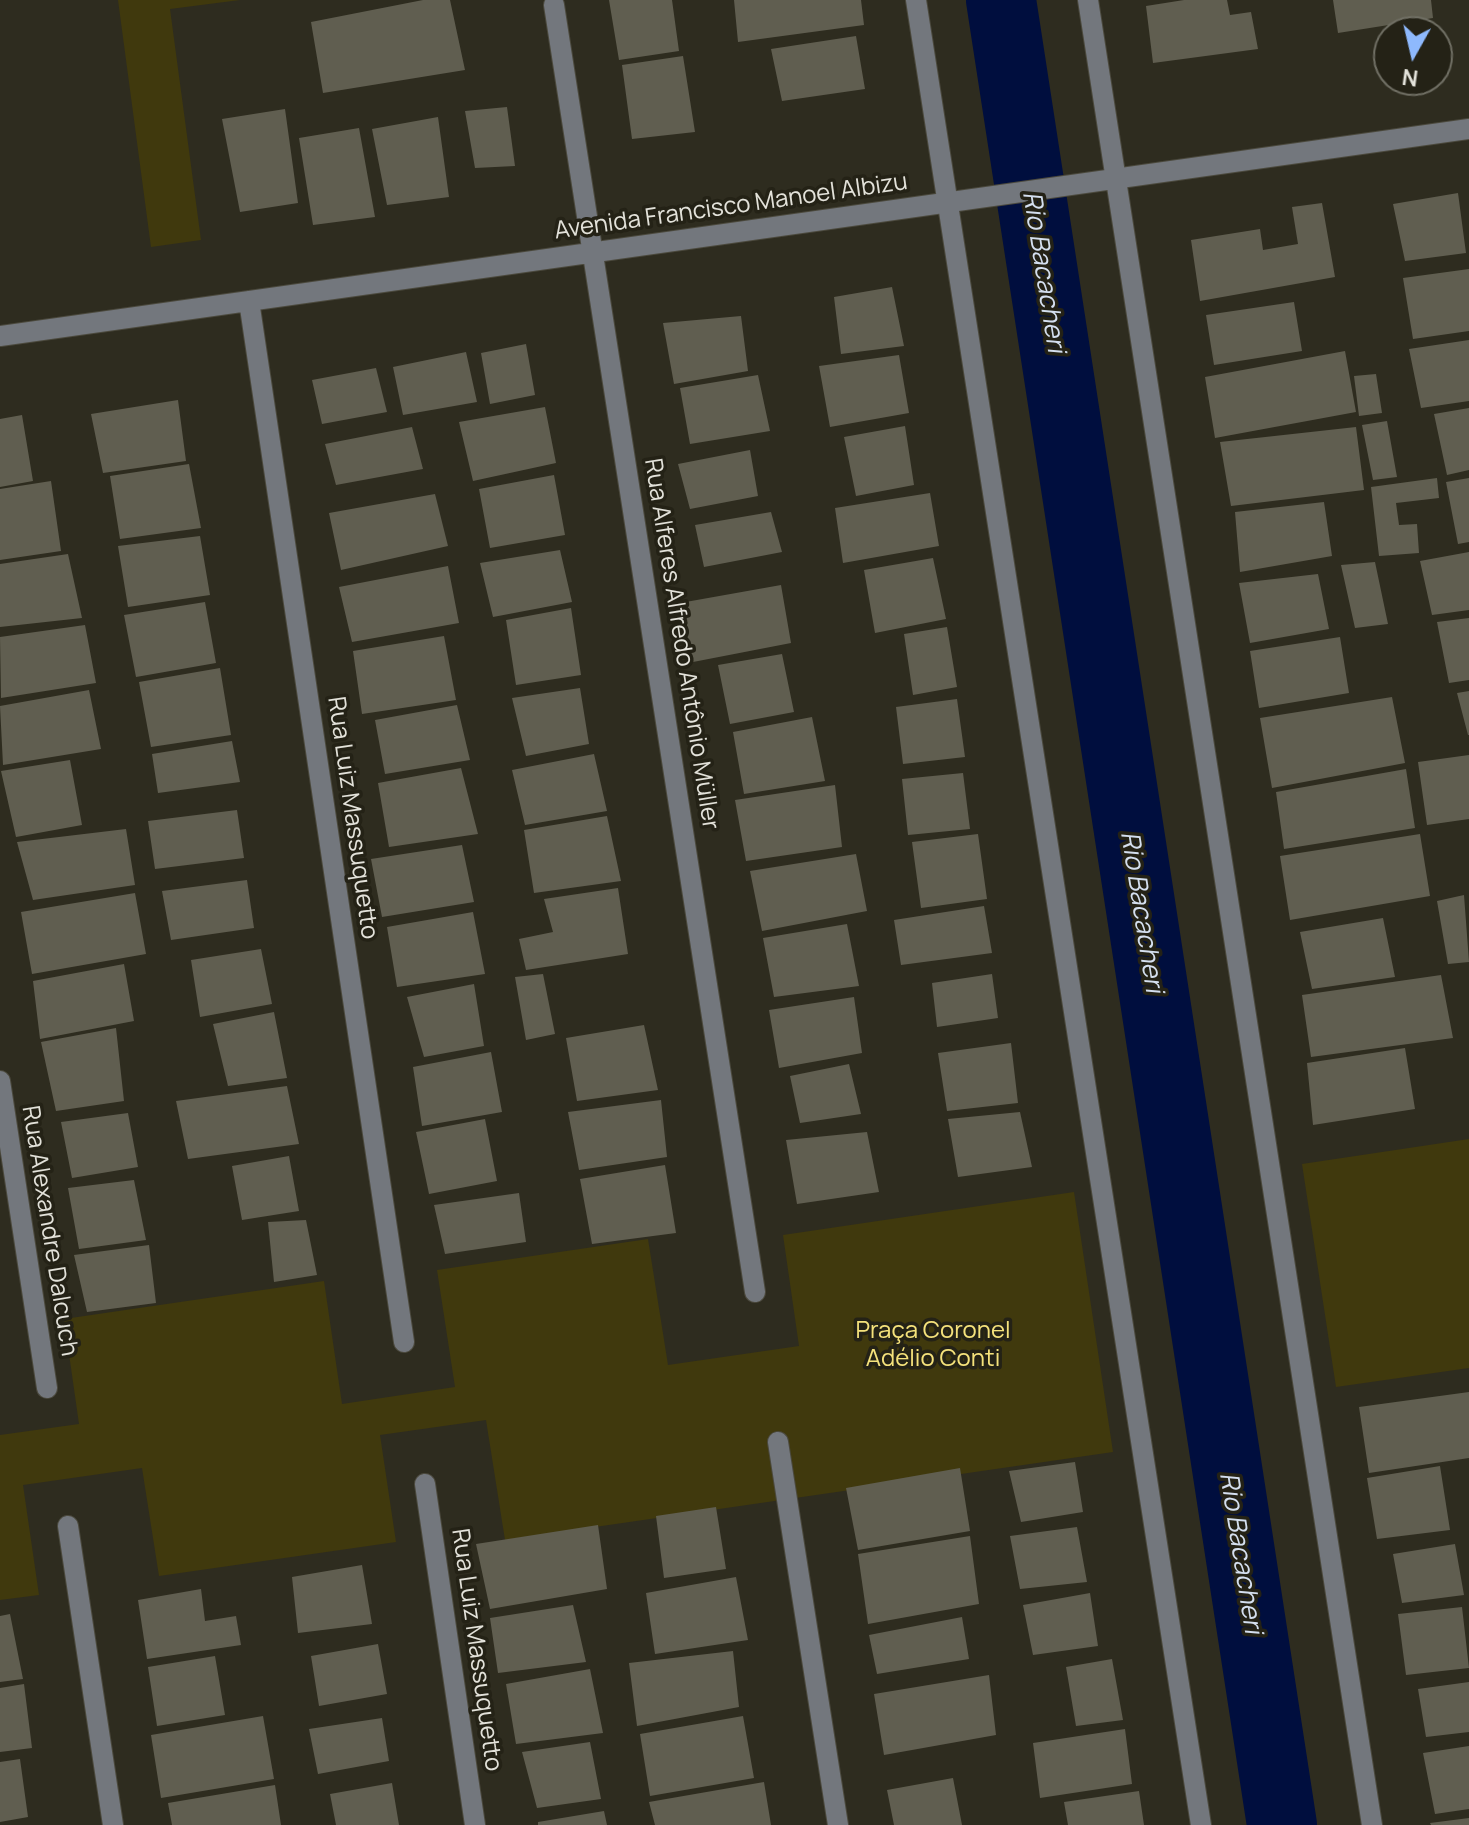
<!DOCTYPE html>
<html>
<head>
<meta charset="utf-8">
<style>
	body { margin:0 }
	#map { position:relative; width:1469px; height:1825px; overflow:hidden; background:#2e2c1f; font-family:Manrope,sans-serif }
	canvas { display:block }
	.north { position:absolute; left:1373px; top:16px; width:80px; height:80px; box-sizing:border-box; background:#242216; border:2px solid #706f64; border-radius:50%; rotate:188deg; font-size:22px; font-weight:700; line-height:32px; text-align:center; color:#e3e2da }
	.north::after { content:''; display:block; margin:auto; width:28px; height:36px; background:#8eb9fd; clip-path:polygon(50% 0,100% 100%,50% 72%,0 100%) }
</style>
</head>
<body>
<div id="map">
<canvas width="1469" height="1825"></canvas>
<div class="north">N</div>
</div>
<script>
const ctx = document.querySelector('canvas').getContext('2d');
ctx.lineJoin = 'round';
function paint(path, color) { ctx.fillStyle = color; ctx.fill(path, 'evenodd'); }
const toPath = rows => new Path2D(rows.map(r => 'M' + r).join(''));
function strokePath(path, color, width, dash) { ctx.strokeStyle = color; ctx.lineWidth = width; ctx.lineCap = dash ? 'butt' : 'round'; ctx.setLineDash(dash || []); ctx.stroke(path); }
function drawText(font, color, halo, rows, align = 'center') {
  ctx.font = font + ' Manrope,sans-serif'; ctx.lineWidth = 7; ctx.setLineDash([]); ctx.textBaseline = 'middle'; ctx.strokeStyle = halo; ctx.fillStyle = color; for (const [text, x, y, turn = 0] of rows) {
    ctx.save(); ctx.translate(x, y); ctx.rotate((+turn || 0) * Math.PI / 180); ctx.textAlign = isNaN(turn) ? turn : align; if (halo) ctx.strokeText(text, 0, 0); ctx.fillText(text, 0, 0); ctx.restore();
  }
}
const green = toPath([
	[118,0,240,0,170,9,201,240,151,247],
	[1469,1139,1469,1368,1336,1387,1302,1164],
	[1074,1192,1113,1452,505,1540,486,1420,380,1435,396,1542,159,1576,142,1468,23,1485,39,1595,0,1600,0,1435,79,1424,64,1319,324,1281,342,1404,455,1387,437,1270,648,1239,668,1365,799,1346,783,1235]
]);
const river = toPath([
	[1001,0,1282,1825]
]);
const building = toPath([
	[423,0,450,0,465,70,323,93,311,22],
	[609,0,672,0,679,51,619,60],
	[734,0,861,0,864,25,738,42],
	[1184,0,1227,0,1230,15,1251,12,1258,49,1153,63,1146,6],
	[1333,0,1431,0,1433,18,1338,33],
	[856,36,865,89,782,101,771,49],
	[683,56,695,132,632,139,622,65],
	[507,107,515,166,475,168,465,111],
	[285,109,298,203,240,212,222,119],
	[438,117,449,197,387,205,372,129],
	[359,128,375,217,313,225,299,138],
	[1458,193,1466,253,1405,261,1393,204],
	[1322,203,1335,277,1200,301,1191,240,1260,229,1263,250,1298,244,1292,207],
	[1469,269,1469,331,1413,339,1403,278],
	[892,287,904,346,841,354,834,297],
	[1294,302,1302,351,1214,365,1206,315],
	[741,316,748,371,674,384,663,323],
	[1469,340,1469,401,1421,408,1409,349],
	[526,344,535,395,490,404,481,353],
	[1345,351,1356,412,1215,438,1205,377],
	[466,352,477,402,403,415,393,367],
	[899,355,909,413,830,427,819,366],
	[376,368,387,412,322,424,312,380],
	[1376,374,1382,413,1359,416,1354,376],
	[758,375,770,431,690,444,680,388],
	[178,400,186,461,103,473,91,414],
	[545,407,556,463,473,481,459,422],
	[1469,408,1469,470,1447,475,1434,414],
	[22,415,33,481,0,487,0,419],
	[1387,421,1397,477,1373,480,1362,425],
	[905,426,914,485,856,496,844,437],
	[412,427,423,469,336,485,325,444],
	[1356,427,1364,490,1231,506,1220,442],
	[750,450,758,496,690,509,678,464],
	[189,464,201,528,120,539,110,476],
	[554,475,565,535,490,548,479,489],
	[1437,478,1439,498,1396,503,1399,525,1417,524,1419,553,1379,556,1371,487],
	[1469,478,1469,542,1458,544,1446,482],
	[51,481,61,551,0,560,0,489],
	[930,493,939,546,843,563,835,508],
	[435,494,448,546,341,570,329,513],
	[1324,502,1332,556,1240,572,1235,512],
	[771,512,782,552,704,567,695,525],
	[200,536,210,595,128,607,118,546],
	[560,550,572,602,493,617,480,563],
	[1469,552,1469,610,1432,615,1420,561],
	[68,554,82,618,0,627,0,564],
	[933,558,946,619,875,633,864,570],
	[1375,562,1388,624,1355,628,1341,565],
	[448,566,459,623,352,642,339,587],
	[1318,574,1329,629,1250,643,1239,583],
	[781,585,791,643,693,662,680,603],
	[205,602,216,663,136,677,124,615],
	[571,608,581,675,516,685,506,620],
	[1469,618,1469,680,1449,683,1437,622],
	[85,625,96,683,1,698,0,637],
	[947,627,957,687,913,695,904,634],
	[444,636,456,700,362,714,353,651],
	[1340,637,1349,693,1259,708,1250,651],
	[782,654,794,712,730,724,718,665],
	[220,668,231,735,151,747,139,682],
	[580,688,589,744,526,756,512,698],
	[89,690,101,749,3,765,0,706],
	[1469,691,1469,735,1468,735,1457,693],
	[1392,697,1405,763,1272,788,1260,718],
	[957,699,965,757,903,764,896,707],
	[457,705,470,760,385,774,375,720],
	[812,717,825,781,744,794,733,732],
	[232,741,240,782,158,793,152,754],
	[594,754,607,811,525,825,512,770],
	[1469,755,1469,819,1427,825,1418,762],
	[70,760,82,825,16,837,1,771],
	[461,768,478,834,389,847,378,783],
	[1406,769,1415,828,1284,849,1276,792],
	[963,773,970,829,908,835,902,779],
	[835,785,842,847,746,861,735,800],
	[237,810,244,858,155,869,148,821],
	[607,816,621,881,534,893,524,830],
	[126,829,135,885,33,900,17,842],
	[978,834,987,899,921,908,912,842],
	[1420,834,1430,896,1290,920,1280,856],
	[462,845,474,902,382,917,371,859],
	[856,854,867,911,762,931,750,871],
	[247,880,254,928,171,940,162,891],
	[618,888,628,954,526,970,519,939,553,932,544,899],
	[135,893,146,954,32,974,21,912],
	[1464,895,1469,962,1448,964,1437,901],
	[984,906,992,953,901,965,894,920],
	[473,912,485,974,397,987,387,927],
	[1383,918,1395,977,1312,989,1300,932],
	[847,924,859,986,774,997,763,938],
	[261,949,272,1004,200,1017,191,960],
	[124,964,134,1021,40,1039,33,981],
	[543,974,555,1034,526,1040,515,977],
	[992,974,998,1018,937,1027,932,983],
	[1441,975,1453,1038,1311,1057,1302,995],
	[474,984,484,1046,424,1057,407,997],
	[854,997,862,1053,779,1068,769,1010],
	[274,1012,287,1078,228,1086,213,1024],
	[644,1025,658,1090,577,1101,566,1038],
	[116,1028,124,1101,56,1111,41,1042],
	[1011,1043,1018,1103,947,1111,938,1053],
	[1405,1048,1415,1109,1313,1125,1307,1063],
	[491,1052,502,1112,422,1126,413,1067],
	[849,1064,861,1114,800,1123,790,1076],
	[287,1086,299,1144,188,1159,176,1101],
	[661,1100,667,1157,579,1170,568,1112],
	[1020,1112,1032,1167,958,1177,948,1119],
	[128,1113,138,1167,72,1178,61,1122],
	[485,1119,497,1181,429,1194,416,1132],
	[867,1132,879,1192,797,1204,786,1140],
	[289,1156,299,1211,242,1220,232,1166],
	[665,1165,676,1233,592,1244,580,1179],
	[134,1180,146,1240,79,1249,68,1188],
	[519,1193,526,1242,445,1254,434,1205],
	[306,1220,317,1275,274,1282,268,1222],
	[149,1245,156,1303,87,1312,74,1255],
	[1469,1392,1469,1458,1369,1473,1359,1407],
	[1075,1462,1083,1512,1021,1522,1009,1471],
	[1440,1466,1450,1530,1377,1539,1367,1478],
	[960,1468,970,1531,858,1550,846,1488],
	[716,1507,726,1569,664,1578,656,1516],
	[598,1525,607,1589,490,1609,476,1544],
	[1077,1527,1087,1582,1020,1589,1010,1536],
	[970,1536,979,1604,868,1624,858,1554],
	[1455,1544,1464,1595,1402,1603,1393,1554],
	[362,1565,372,1624,298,1633,292,1577],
	[736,1577,748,1640,655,1654,646,1593],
	[201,1589,205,1621,236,1616,241,1645,147,1659,138,1600],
	[1090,1593,1098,1646,1033,1655,1023,1605],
	[573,1605,586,1662,498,1673,490,1618],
	[1462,1607,1469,1668,1406,1675,1398,1614],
	[10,1614,23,1679,0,1682,0,1616],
	[962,1617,969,1659,877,1674,869,1635],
	[378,1644,387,1694,319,1706,311,1656],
	[733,1651,739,1707,637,1726,629,1663],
	[215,1656,225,1715,157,1726,148,1667],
	[1112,1659,1123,1720,1076,1726,1066,1667],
	[590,1669,603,1733,516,1744,506,1684],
	[989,1675,996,1735,884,1755,874,1694],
	[1469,1682,1469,1732,1426,1737,1418,1689],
	[24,1684,32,1748,0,1752,0,1688],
	[263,1716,274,1779,161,1798,151,1735],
	[743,1716,754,1778,650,1796,640,1734],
	[382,1718,389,1761,318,1774,309,1729],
	[1125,1729,1132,1784,1040,1798,1033,1743],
	[590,1742,601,1799,537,1808,522,1752],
	[1469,1746,1469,1809,1435,1814,1423,1753],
	[20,1759,28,1817,0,1822,0,1762],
	[953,1778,962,1825,894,1825,887,1790],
	[764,1782,771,1825,655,1825,649,1802],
	[392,1783,399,1825,336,1825,330,1794],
	[275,1785,281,1825,172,1825,168,1803],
	[1139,1791,1144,1825,1068,1825,1064,1802],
	[604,1811,607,1825,538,1825,538,1822],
	[1469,1818,1469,1825,1431,1825,1430,1823]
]);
const minor = toPath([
	[916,0,1201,1825],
	[1088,0,1372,1825],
	[554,5,755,1292],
	[249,301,404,1342],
	[0,336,1469,129],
	[0,1081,47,1388],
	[778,1442,838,1825],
	[425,1484,475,1825],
	[68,1526,113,1825]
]);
const streetNames = [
	["Avenida Francisco Manoel Albizu",731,207,-8],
	["Rua Alferes Alfredo Antônio Müller",681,644,81],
	["Rua Luiz Massuquetto",352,818,82],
	["Rua Alexandre Dalcuch",49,1231,81],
	["Rua Luiz Massuquetto",476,1650,82]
];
const parkNames = [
	["Praça Coronel",933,1331],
	["Adélio Conti",933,1359]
];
const waterNames = [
	["Rio Bacacheri",1043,272,81],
	["Rio Bacacheri",1141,912,81],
	["Rio Bacacheri",1240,1553,81]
];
paint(green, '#40390d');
strokePath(river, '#000e3e', 70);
paint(building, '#605e50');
strokePath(minor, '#4b493d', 22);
strokePath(minor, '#73777d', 20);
drawText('24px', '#e3e2da', '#242216', streetNames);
drawText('24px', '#f5e27b', '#242216', parkNames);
drawText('italic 26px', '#d4dfef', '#242216', waterNames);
</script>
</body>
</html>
